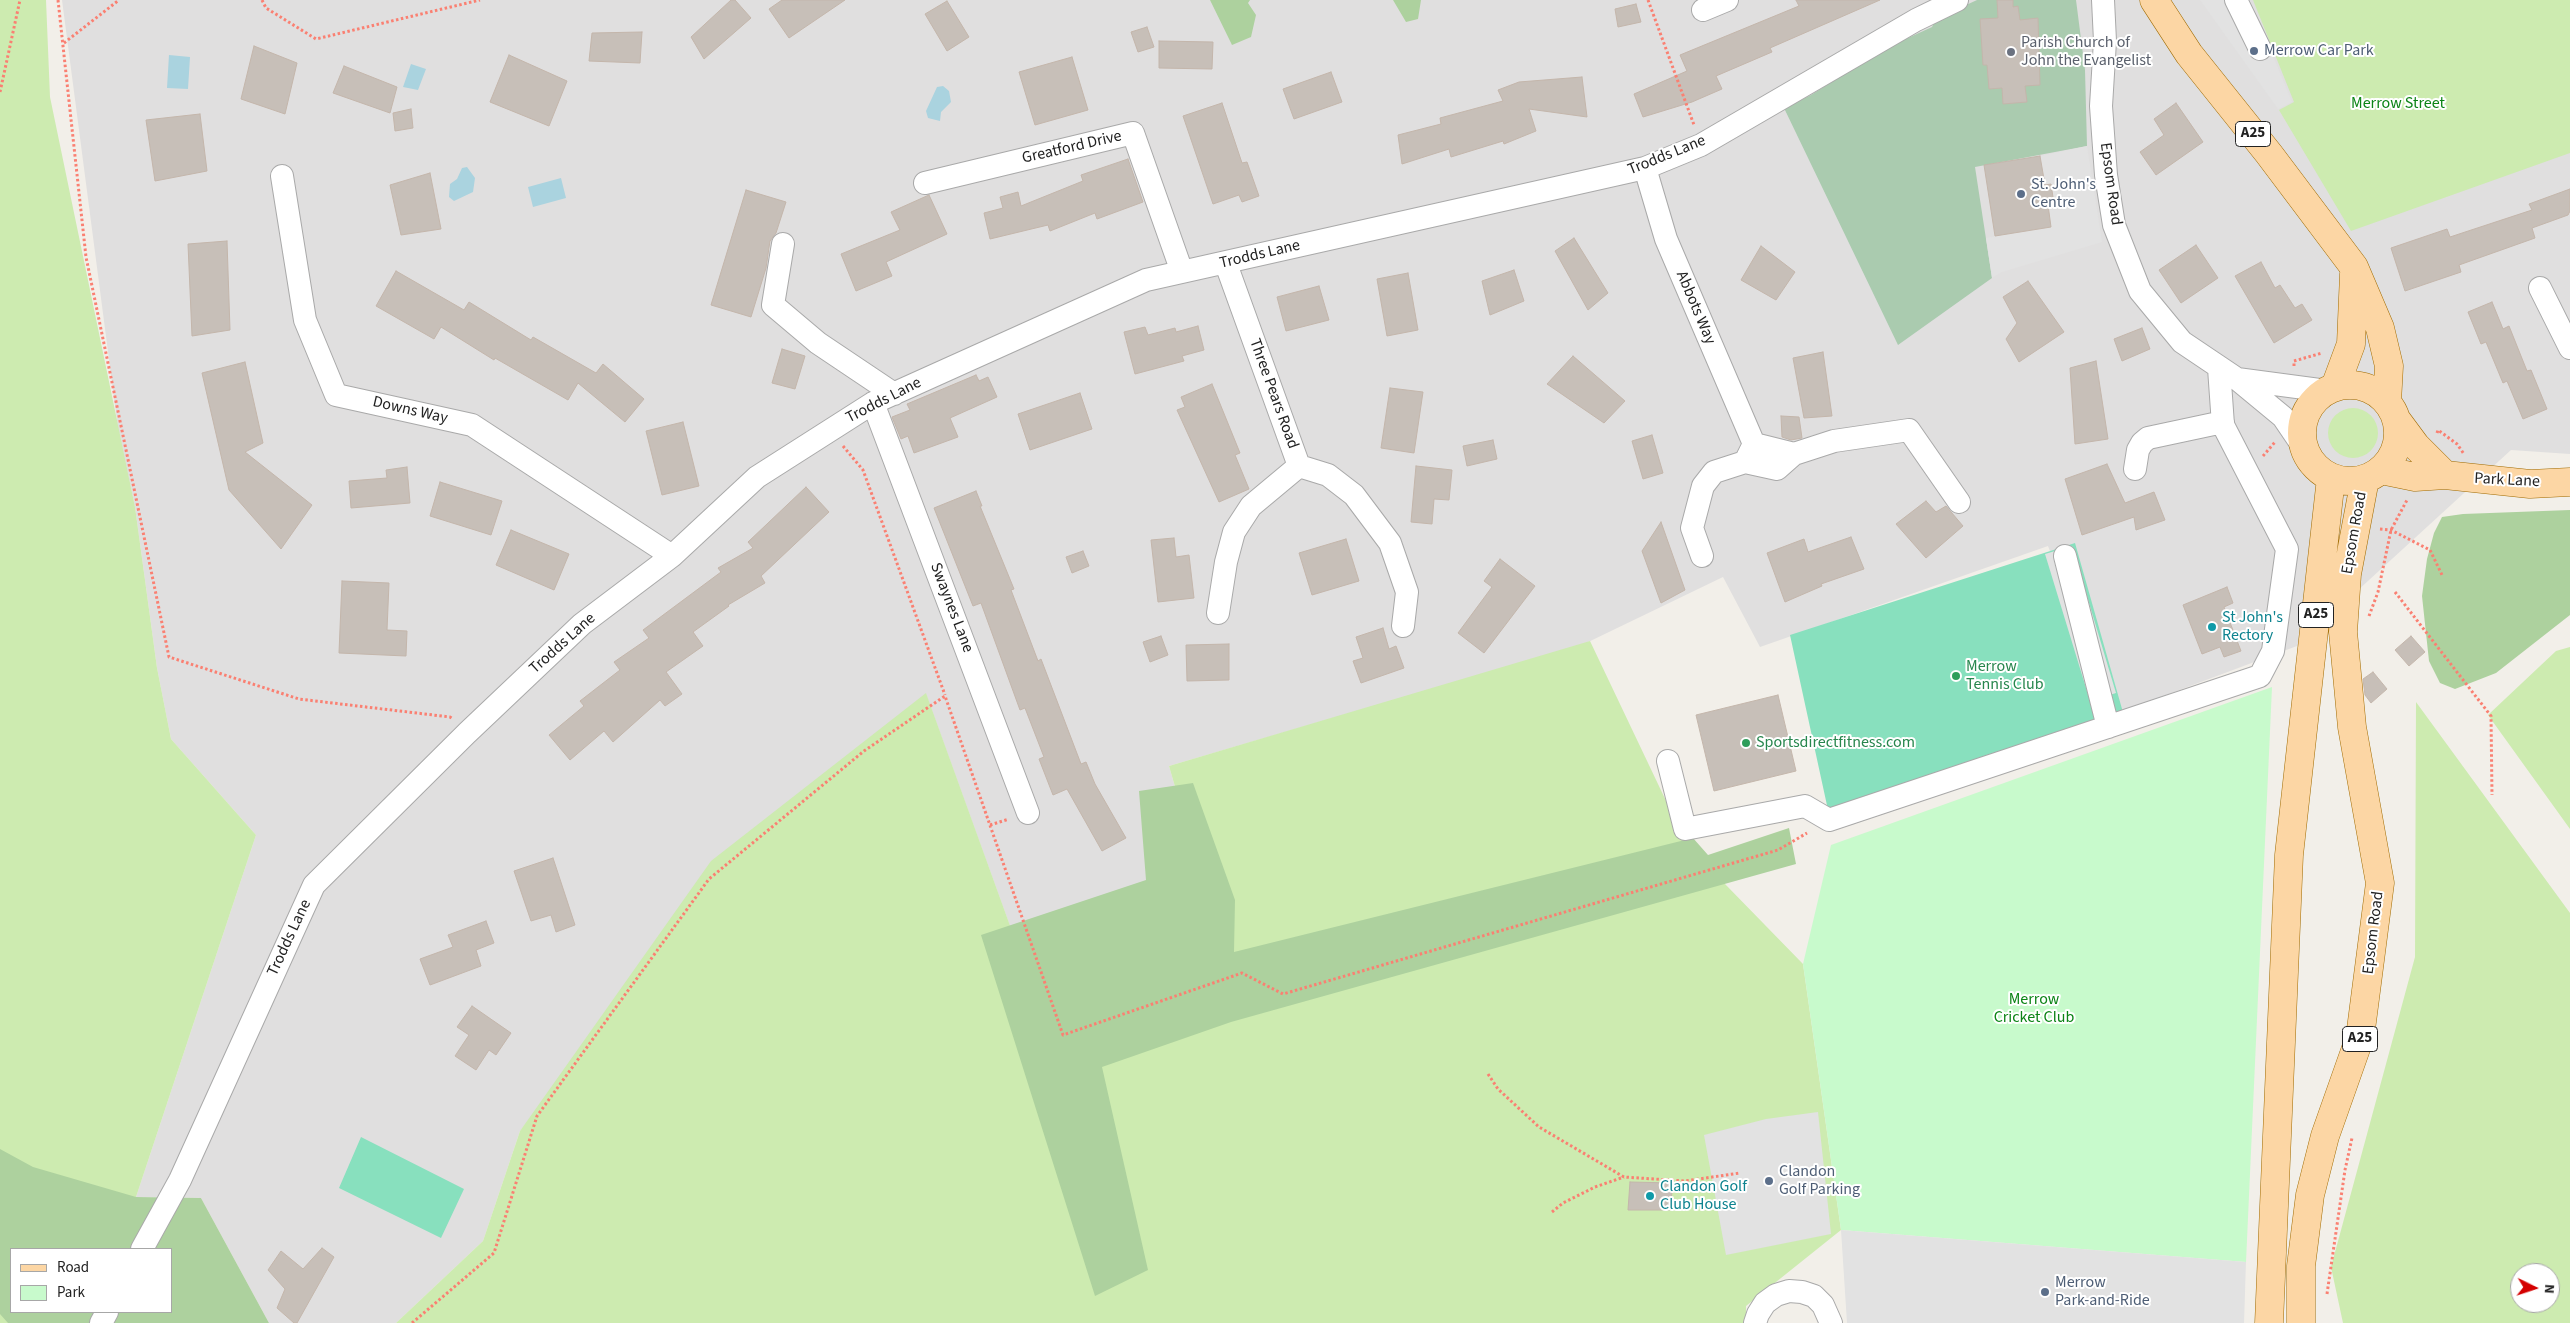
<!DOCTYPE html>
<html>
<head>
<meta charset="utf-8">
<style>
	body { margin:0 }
	#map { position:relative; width:2570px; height:1323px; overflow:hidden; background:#f2efe9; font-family:"Source Sans 3",sans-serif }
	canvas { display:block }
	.legend { position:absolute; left:10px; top:1248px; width:162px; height:65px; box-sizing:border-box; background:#fff; border:1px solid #a7a7a7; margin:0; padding:6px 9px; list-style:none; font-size:15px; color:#222 }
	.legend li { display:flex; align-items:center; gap:10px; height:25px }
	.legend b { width:25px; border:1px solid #a7a7a7 }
	.north { position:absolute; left:2510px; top:1263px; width:50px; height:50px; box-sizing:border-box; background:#fff; border:1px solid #a7a7a7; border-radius:50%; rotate:94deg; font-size:14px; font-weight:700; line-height:20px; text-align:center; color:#222 }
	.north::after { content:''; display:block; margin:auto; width:18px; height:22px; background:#d40000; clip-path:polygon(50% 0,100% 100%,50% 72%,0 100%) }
</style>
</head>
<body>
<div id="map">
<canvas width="2570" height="1323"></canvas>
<ul class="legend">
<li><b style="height:6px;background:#fcd6a4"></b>Road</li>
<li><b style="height:14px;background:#c8facc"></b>Park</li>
</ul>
<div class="north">N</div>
</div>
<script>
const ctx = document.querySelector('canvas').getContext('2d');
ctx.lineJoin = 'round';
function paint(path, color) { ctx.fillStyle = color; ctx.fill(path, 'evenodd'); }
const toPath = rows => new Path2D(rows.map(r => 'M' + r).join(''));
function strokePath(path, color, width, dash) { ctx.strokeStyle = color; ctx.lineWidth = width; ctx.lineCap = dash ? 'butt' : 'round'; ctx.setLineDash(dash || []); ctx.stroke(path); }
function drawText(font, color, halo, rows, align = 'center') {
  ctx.font = font + ' "Source Sans 3",sans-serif'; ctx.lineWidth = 4; ctx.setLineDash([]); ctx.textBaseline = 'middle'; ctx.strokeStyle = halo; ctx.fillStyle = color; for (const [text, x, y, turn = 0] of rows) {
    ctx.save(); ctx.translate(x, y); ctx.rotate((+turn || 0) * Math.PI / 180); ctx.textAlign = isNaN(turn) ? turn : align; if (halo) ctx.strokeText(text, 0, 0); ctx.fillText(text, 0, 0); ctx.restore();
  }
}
const residential = toPath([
	[62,0,2570,0,2570,454,2511,450,2297,646,2110,716,2048,546,1760,647,1723,577,1582,645,1169,766,1214,921,1060,1064,926,694,520,1131,483,1241,396,1323,269,1323,201,1198,136,1197,256,835,171,739,157,668,135,507,118,428]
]);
const grass = toPath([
	[0,0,46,0,50,97,135,507,157,668,171,739,256,835,136,1197,11,1249,11,1312,94,1323,0,1323],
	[2253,0,2570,0,2570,153,2351,231,2279,110,2294,102],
	'2328 433a25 25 0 1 1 50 0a25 25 0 1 1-50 0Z',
	[1590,641,1687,845,1803,964,1841,1230,1746,1306,1746,1323,396,1323,483,1241,520,1131,711,861,926,693,1060,1064,1214,921,1169,766],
	[2570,647,2570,829,2488,715,2556,651],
	[2416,702,2570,913,2570,1323,2343,1323,2331,1267,2415,957],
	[2520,1273,2550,1273,2550,1303,2520,1303]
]);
const forest = toPath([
	[1210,0,1250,0,1248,3,1256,15,1251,37,1232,45],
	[1393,0,1421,0,1418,19,1406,22],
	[2570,510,2570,615,2496,673,2455,689,2440,683,2429,661,2422,596,2427,559,2434,533,2442,517,2463,514],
	[1193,783,1235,900,1234,952,1693,838,1708,855,1789,828,1796,864,1231,1022,1102,1067,1148,1270,1095,1296,981,935,1146,880,1139,791],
	[0,1149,33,1167,136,1197,201,1198,269,1323,8,1323,0,1314],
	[11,1249,171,1249,171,1312,11,1312]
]);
const cemetery = toPath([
	[1977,0,2076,0,2085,70,2087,146,1975,167,1992,278,1898,345,1784,108,1811,95,1898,40,1908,38,1932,27,1936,19]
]);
const park = toPath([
	[2272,687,2246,1262,1841,1230,1803,964,1831,845]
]);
const pitch = toPath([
	[2075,543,2124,716,1828,810,1790,635],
	[361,1137,464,1189,441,1238,339,1188]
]);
const parking = toPath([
	[2200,0,2250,0,2292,102,2278,109],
	[2087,146,2102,242,2002,272,1992,278,1986,238,2051,227,2048,205,2054,203,2051,185,2045,185,2040,156],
	[2072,546,2116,693,2090,701,2045,554],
	[1818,1112,1831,1234,1726,1255,1704,1135,1766,1119],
	[1841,1230,2246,1262,2244,1323,1847,1323]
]);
const water = toPath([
	[169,55,190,57,188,89,167,88],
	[411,64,426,69,418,90,403,87],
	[943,86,949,91,951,102,941,112,940,121,928,118,926,111,937,87],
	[467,167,475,178,473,192,454,201,449,197,450,184,457,179,462,168],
	[561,178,566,198,533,207,528,187]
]);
const building = toPath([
	[731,0,735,0,751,18,704,59,691,37,731,0],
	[782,0,845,0,789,38,769,9,782,0],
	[1796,0,1880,0,1770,48,1772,52,1716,76,1722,89,1692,102,1643,117,1634,94,1687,71,1680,55,1799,6,1796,0],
	[1997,0,2013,0,2013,7,2018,6,2020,20,2038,18,2040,85,2025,86,2027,102,2003,104,2002,88,1989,89,1987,65,1983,65,1980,19,1998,18,1997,0],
	[947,1,969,37,947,51,925,14,947,1],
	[1636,4,1641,22,1618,27,1615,9,1636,4],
	[1147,27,1154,47,1138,52,1131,32,1147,27],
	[642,32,640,63,589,61,592,33,642,32],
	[1159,41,1213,42,1212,69,1159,68,1159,41],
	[254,46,297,63,285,114,241,99,254,46],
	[509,55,567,81,549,126,490,102,509,55],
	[1072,57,1088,110,1035,125,1019,72,1072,57],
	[344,66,397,87,390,113,333,93,344,66],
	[1331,72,1342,102,1294,119,1283,89,1331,72],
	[1582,77,1587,117,1529,109,1536,131,1504,144,1503,141,1451,157,1449,149,1402,164,1398,135,1441,124,1440,118,1503,101,1498,90,1519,82,1582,77],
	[1222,103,1242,163,1247,162,1259,196,1242,202,1239,195,1213,204,1183,116,1222,103],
	[2176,103,2203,142,2156,175,2140,152,2164,135,2154,119,2176,103],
	[411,109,413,128,395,131,393,113,411,109],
	[200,114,207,171,155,181,146,120,200,114],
	[2040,156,2045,185,2051,184,2054,204,2048,205,2051,227,1995,236,1984,165,2040,156],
	[1128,159,1143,202,1097,219,1095,213,1050,231,1048,225,990,239,984,213,1003,208,1000,197,1018,192,1021,206,1083,181,1081,175,1128,159],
	[430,173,441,229,401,235,390,185,430,173],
	[2570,189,2570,211,2568,215,2532,228,2535,238,2459,265,2461,272,2405,291,2391,248,2447,229,2450,237,2532,210,2529,204,2570,189],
	[746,190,786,202,776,233,770,241,766,268,751,317,711,305,746,190],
	[929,195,947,234,886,262,892,276,856,291,841,254,900,230,891,212,929,195],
	[1574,238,1608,293,1588,310,1555,251,1574,238],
	[227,241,230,330,192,336,188,244,227,241],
	[2196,245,2218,278,2181,303,2159,270,2196,245],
	[1761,246,1795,272,1776,300,1741,280,1761,246],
	[2261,262,2275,288,2280,285,2295,308,2302,304,2312,320,2274,343,2235,276,2261,262],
	[1514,270,1524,301,1490,315,1482,281,1514,270],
	[396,271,464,310,469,302,531,340,533,337,596,373,603,364,644,399,625,422,578,383,568,400,495,358,494,360,441,327,434,339,376,306,396,271],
	[1408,273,1418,330,1387,336,1377,279,1408,273],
	[2028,281,2064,332,2019,362,2006,339,2017,323,2003,297,2028,281],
	[1319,286,1329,320,1286,331,1277,297,1319,286],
	[2492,302,2503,329,2509,326,2527,371,2531,370,2547,409,2523,419,2507,381,2503,383,2486,342,2481,344,2468,312,2492,302],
	[1198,326,1204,350,1182,356,1184,361,1135,374,1124,332,1145,327,1148,335,1175,328,1176,332,1198,326],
	[2142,328,2150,349,2122,361,2114,339,2142,328],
	[782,349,805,356,795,389,772,383,782,349],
	[1823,352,1832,416,1804,418,1793,358,1823,352],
	[1573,356,1625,401,1604,423,1547,384,1573,356],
	[2096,361,2108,439,2075,444,2070,368,2096,361],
	[245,362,263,443,245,452,312,505,281,549,229,490,202,373,245,362],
	[976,375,979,381,988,377,997,397,950,418,958,437,914,453,908,436,901,439,892,417,910,410,907,404,976,375],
	[1212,384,1240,453,1235,455,1249,489,1219,502,1177,410,1185,407,1181,397,1212,384],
	[1390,388,1423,392,1414,453,1381,448,1390,388],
	[1080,393,1092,429,1030,450,1018,414,1080,393],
	[1781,416,1799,417,1802,438,1791,440,1782,437,1781,416],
	[683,422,699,486,662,495,646,431,683,422],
	[1652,435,1663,473,1643,479,1632,441,1652,435],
	[1493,440,1497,459,1467,466,1463,446,1493,440],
	[2107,464,2125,503,2154,492,2165,520,2136,530,2134,517,2082,535,2065,479,2107,464],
	[1416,466,1452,470,1449,500,1434,499,1432,524,1411,522,1416,466],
	[407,467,410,503,351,508,349,481,387,478,386,470,407,467],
	[440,482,502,501,491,535,430,516,440,482],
	[806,487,829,512,761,576,765,583,728,605,729,606,693,632,703,646,666,672,682,694,665,706,660,700,613,742,604,731,570,760,549,735,584,706,580,701,620,670,614,662,649,638,643,630,721,572,718,568,753,548,748,542,806,487],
	[976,491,982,506,980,506,1014,589,1011,590,1038,661,1041,659,1081,764,1086,762,1095,784,1126,838,1102,851,1067,789,1053,795,1039,759,1044,757,1025,708,1020,710,981,603,973,606,934,508,976,491],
	[1926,501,1936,512,1946,506,1963,526,1926,558,1896,524,1926,501],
	[1661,522,1685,590,1661,603,1642,551,1661,522],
	[511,530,569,554,554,590,496,565,511,530],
	[1851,537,1864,569,1821,584,1822,586,1785,602,1767,553,1804,539,1808,552,1851,537],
	[1174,538,1176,557,1189,555,1194,598,1158,602,1151,540,1174,538],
	[1346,539,1359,581,1312,595,1299,553,1346,539],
	[1083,551,1089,566,1072,573,1066,557,1083,551],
	[1500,559,1535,586,1484,653,1458,633,1492,587,1484,581,1500,559],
	[342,581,389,583,387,630,407,631,406,656,339,653,342,581],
	[2227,587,2233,603,2224,607,2241,651,2224,657,2220,647,2202,654,2183,605,2227,587],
	[1383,628,1389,649,1396,646,1404,668,1361,683,1353,661,1363,658,1356,637,1383,628],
	[1161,636,1168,655,1150,662,1143,642,1161,636],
	[2411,636,2425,652,2409,666,2395,650,2411,636],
	[1229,644,1229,680,1187,681,1186,645,1229,644],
	[2373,672,2387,689,2371,703,2365,695,2363,679,2373,672],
	[1778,695,1796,771,1714,791,1696,715,1778,695],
	[553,858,575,925,556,932,551,915,531,921,514,871,553,858],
	[486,921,494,943,476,950,481,966,430,985,420,959,453,947,448,935,486,921],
	[472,1006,511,1033,496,1055,489,1050,476,1070,455,1056,469,1035,457,1027,472,1006],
	[1630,1182,1673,1183,1670,1210,1628,1210,1630,1182],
	[322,1248,334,1257,297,1323,294,1323,277,1308,285,1289,268,1270,281,1251,303,1269,322,1248]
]);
const path = toPath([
	[58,0,86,257,169,657,299,699,450,717,453,719],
	[262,0,266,8,316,39,480,0],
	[1648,0,1694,125],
	[64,43,119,0],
	[0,92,20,0],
	[2294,366,2294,361,2322,353],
	[2437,433,2438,430,2457,444,2464,454],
	[843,446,863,470,945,695],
	[2263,456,2275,442],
	[2380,529,2391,530,2430,550,2443,577],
	[2395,592,2491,716,2492,795],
	[2369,616,2378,592,2391,530,2407,500],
	[990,825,1009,819],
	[1488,1074,1498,1089,1539,1127,1624,1177,1685,1181,1740,1173],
	[1552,1212,1563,1203,1595,1187,1624,1177],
	[2327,1294,2345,1170,2352,1138],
	[412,1323,494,1253,537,1116,709,879,864,751,945,696,1063,1035,1242,973,1283,994,1778,850,1807,833]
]);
const minor = toPath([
	[2103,0,2105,41,2101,106,2106,175,2114,225,2140,291,2182,342,2237,379,2283,417,2304,448],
	[2236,0,2260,49],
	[1703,10,1727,0],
	[1645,168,1666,239,1754,444,1794,454,1777,469,1745,462,1754,444],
	[282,176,305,320,336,395,472,425,672,556],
	[925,183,1133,133,1182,272],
	[783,244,773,305,818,343,894,394],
	[1226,264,1299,466,1328,475,1354,495,1390,543,1407,592,1403,626],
	[2540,288,2570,348],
	[2237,379,2327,391],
	[873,403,1028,813],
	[1794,454,1834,441,1909,430,1959,502],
	[2135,469,2138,450,2142,443,2148,438,2223,422],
	[1702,556,1692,528,1703,486,1714,472,1745,462],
	[2065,556,2108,727],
	[1218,613,1226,562,1234,532,1251,506,1299,466],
	[1668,761,1685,829,1805,806,1829,820,2260,676,2273,651,2287,549,2223,425,2219,368],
	[142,1249,180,1180,314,885,467,733,582,624,672,556,757,477,873,403,1146,280,1645,168,1701,145,1916,20,1957,0],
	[101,1323,107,1312],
	[1755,1323,1758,1314,1765,1303,1776,1295,1789,1291,1802,1292,1814,1296,1823,1305,1831,1323]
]);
const major = toPath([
	[2154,0,2189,54,2269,154,2354,267,2380,328,2389,366,2387,402],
	'2302 433a48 48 0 1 1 96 0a48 48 0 1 1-96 0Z',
	[2335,387,2351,344,2354,274],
	[2396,419,2416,446,2445,475],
	[2381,470,2415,477,2445,475,2530,484,2570,482],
	[2269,1323,2289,855,2331,478],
	[2301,1323,2301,1266,2310,1195,2325,1136,2360,1037,2380,883,2352,727,2343,632,2347,574,2365,479]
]);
const markers = [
	[2254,51,5,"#5c6f8a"],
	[2011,52,5,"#6b7280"],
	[2021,194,5,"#5c6f8a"],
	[2212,627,5,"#0f9aa8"],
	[1956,676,5,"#2e9e5b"],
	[1746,743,5,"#2e9e5b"],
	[1769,1181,5,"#5c6f8a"],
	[1650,1196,5,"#0f9aa8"],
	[2045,1292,5,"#5c6f8a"]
];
const shields = [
	[2253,134,35],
	[2316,615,35],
	[2360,1039,35]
];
const shieldNames = [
	["A25",2253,134],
	["A25",2316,615],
	["A25",2360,1039]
];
const worshipNames = [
	["Parish Church of",2021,43],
	["John the Evangelist",2021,61]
];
const serviceNames = [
	["Merrow Car Park",2264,51],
	["St. John's",2031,185],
	["Centre",2031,203],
	["Clandon",1779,1172],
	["Golf Parking",1779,1190],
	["Merrow",2055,1283],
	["Park-and-Ride",2055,1301]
];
const parkNames = [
	["Merrow Street",2398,104],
	["Merrow",2034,1000],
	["Cricket Club",2034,1018]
];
const streetNames = [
	["Greatford Drive",1072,148,-13],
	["Trodds Lane",1667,156,-22],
	["Epsom Road",2110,184,82],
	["Trodds Lane",1260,255,-13],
	["Abbots Way",1695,308,67],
	["Three Pears Road",1273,394,70],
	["Trodds Lane",884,401,-27],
	["Downs Way",410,411,13],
	["Park Lane",2507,481,3],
	["Epsom Road",2355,533,-80],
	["Swaynes Lane",951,608,69],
	["Trodds Lane",563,644,-42],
	["Epsom Road",2374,933,-83],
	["Trodds Lane",290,938,-65]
];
const cultureNames = [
	["St John's",2222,618],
	["Rectory",2222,636],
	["Clandon Golf",1660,1187],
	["Club House",1660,1205]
];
const leisureNames = [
	["Merrow",1966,667],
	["Tennis Club",1966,685],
	["Sportsdirectfitness.com",1756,743]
];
paint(residential, '#e0dfdf');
paint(grass, '#cdebb0');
paint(forest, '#add19e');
paint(cemetery, '#aacbaf');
paint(park, '#c8facc');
paint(pitch, '#88e0be');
paint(parking, '#e2e2e2');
paint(water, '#aad3df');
paint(building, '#c7bfb8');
strokePath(building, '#c4b6ab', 1);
strokePath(minor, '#a9a9a9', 24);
strokePath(major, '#a06b00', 29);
strokePath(path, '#fa8072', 3, [2.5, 2.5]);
strokePath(minor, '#fff', 22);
strokePath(major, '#fcd6a4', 28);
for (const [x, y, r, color] of markers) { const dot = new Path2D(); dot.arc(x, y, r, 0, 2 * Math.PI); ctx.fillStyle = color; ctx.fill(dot); strokePath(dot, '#fff', 2); }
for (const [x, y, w] of shields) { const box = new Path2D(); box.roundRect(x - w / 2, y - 12.5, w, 25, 4); ctx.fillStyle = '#fff'; ctx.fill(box); strokePath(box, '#222', 1); }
drawText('bold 15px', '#222', null, shieldNames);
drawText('16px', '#5b616d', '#fff', worshipNames, 'left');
drawText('16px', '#4e5e75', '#fff', serviceNames, 'left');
drawText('16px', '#0c8416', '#fff', parkNames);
drawText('16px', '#222', '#fff', streetNames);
drawText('16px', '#0d838f', '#fff', cultureNames, 'left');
drawText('16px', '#27864d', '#fff', leisureNames, 'left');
</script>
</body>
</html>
